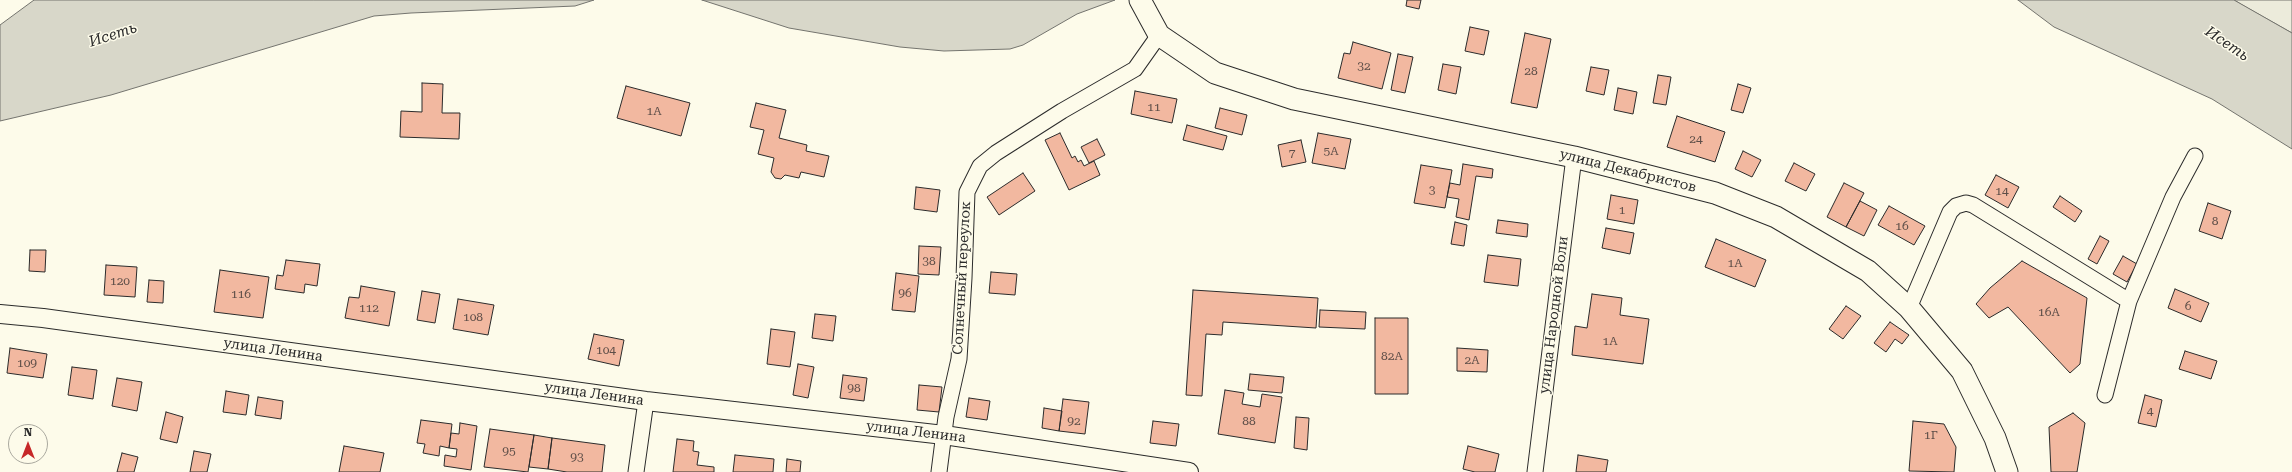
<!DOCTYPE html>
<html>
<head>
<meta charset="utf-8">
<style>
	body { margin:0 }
	#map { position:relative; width:2292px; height:472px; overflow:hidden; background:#fdfbea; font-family:"Roboto Serif",serif }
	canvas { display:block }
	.north { position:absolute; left:8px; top:424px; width:40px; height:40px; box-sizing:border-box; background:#fdfbea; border:1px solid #a9a89e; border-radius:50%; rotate:0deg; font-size:11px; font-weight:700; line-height:16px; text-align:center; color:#2b2b2b }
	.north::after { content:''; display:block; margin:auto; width:14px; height:18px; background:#c62828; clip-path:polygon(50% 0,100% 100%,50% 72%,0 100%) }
</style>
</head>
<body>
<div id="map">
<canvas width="2292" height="472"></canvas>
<div class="north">N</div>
</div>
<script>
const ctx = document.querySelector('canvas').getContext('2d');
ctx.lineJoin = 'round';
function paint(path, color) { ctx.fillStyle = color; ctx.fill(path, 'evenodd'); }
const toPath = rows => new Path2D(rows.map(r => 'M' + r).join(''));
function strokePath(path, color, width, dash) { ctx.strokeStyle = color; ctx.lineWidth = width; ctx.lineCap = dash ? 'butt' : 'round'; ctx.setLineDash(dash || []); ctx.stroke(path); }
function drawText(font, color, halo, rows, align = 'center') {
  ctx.font = font + ' "Roboto Serif",serif'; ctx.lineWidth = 3; ctx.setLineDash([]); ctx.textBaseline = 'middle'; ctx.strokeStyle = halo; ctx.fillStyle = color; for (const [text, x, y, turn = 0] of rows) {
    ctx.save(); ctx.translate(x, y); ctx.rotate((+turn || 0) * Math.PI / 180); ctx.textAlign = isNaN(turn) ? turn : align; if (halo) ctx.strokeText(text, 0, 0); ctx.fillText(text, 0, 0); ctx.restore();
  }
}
const green = toPath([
	[2234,0,2292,0,2292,33,2244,6,2234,0]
]);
const water = toPath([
	[34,0,594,0,575,6,411,13,374,16,111,95,0,121,0,25,34,0],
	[702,0,1115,0,1077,14,1023,45,1010,49,944,51,900,47,789,28,702,0],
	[2018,0,2234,0,2292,33,2292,149,2212,99,2054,27,2018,0]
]);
const building = toPath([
	[1407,0,1421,0,1419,9,1406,6,1407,0],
	[1470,27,1489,31,1484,55,1465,51,1470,27],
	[1525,33,1551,39,1537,108,1511,103,1525,33],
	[1353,42,1391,53,1382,89,1338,78,1344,53,1350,54,1353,42],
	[1398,54,1413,57,1405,93,1391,90,1398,54],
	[1443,64,1461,67,1456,94,1438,90,1443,64],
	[1591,67,1609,70,1604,95,1586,91,1591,67],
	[1658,75,1671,77,1666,105,1653,103,1658,75],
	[422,83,443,84,442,113,460,113,459,139,400,137,401,111,422,112,422,83],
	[1738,84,1751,88,1743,113,1731,110,1738,84],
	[626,86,690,103,681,136,617,118,626,86],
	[1618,88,1637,92,1633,114,1614,110,1618,88],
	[1135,91,1177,99,1172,123,1131,114,1135,91],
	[756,103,786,110,779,138,807,145,806,151,829,156,824,177,801,172,799,178,785,175,781,179,775,178,771,172,774,158,758,154,764,130,750,127,756,103],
	[1220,108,1247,115,1242,135,1215,128,1220,108],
	[1677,116,1725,132,1715,162,1667,147,1677,116],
	[1187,125,1227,136,1223,150,1183,140,1187,125],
	[1060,133,1072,158,1075,156,1078,162,1081,160,1084,166,1094,161,1100,175,1069,190,1045,140,1060,133],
	[1318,133,1351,139,1345,169,1312,163,1318,133],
	[1097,139,1105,155,1089,163,1081,147,1097,139],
	[1301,140,1306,162,1282,167,1278,145,1301,140],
	[1743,151,1761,160,1752,177,1735,169,1743,151],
	[1794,163,1815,174,1806,191,1785,181,1794,163],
	[1463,164,1493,169,1492,178,1476,176,1469,220,1456,217,1459,199,1447,197,1450,183,1460,185,1463,164],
	[1421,165,1452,170,1445,208,1414,203,1421,165],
	[1023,173,1035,191,999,215,987,197,1023,173],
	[1996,175,2019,187,2008,208,1985,195,1996,175],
	[1844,183,1864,193,1846,227,1827,217,1844,183],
	[916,187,940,190,937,212,914,209,916,187],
	[1611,195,1638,200,1634,224,1607,219,1611,195],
	[2060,196,2082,211,2075,222,2053,207,2060,196],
	[1860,201,1877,210,1864,236,1846,227,1860,201],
	[2208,203,2231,211,2222,239,2199,231,2208,203],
	[1889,206,1925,226,1914,245,1878,225,1889,206],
	[1498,220,1528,224,1527,237,1496,233,1498,220],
	[1455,222,1467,225,1464,246,1451,244,1455,222],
	[1606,228,1634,233,1630,254,1602,248,1606,228],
	[2100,236,2109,241,2097,264,2088,259,2100,236],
	[1716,239,1766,260,1755,287,1705,267,1716,239],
	[919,246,941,247,939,275,918,274,919,246],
	[30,250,46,250,45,272,29,271,30,250],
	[1488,255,1521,259,1518,286,1484,282,1488,255],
	[2123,256,2137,264,2127,282,2113,274,2123,256],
	[286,260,320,264,317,286,305,284,304,293,275,289,277,275,283,276,286,260],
	[2022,261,2087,298,2080,364,2070,373,2008,307,1989,318,1976,304,1990,288,2022,261],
	[106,265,137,267,135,297,104,295,106,265],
	[220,270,269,277,263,318,214,312,220,270],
	[991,272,1017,274,1015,295,989,293,991,272],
	[896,273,919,276,915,312,892,310,896,273],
	[149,280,164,281,163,303,147,302,149,280],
	[361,286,395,292,389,326,345,318,349,297,359,298,361,286],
	[2175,289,2209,303,2201,322,2168,308,2175,289],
	[1193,290,1318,298,1316,328,1223,322,1222,335,1206,334,1202,396,1186,395,1193,290],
	[422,291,440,294,435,323,417,320,422,291],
	[1592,294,1622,298,1620,315,1649,319,1643,364,1572,355,1575,326,1587,328,1592,294],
	[458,299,494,305,488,335,453,329,458,299],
	[1846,306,1861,316,1843,339,1829,329,1846,306],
	[1320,310,1366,312,1365,329,1319,327,1320,310],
	[815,314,836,316,833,341,812,338,815,314],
	[1375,318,1408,318,1408,394,1375,394,1375,318],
	[1890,322,1909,335,1902,344,1895,339,1886,352,1874,343,1890,322],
	[771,329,795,332,790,367,767,364,771,329],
	[594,334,624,340,619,366,588,359,594,334],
	[10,348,47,354,43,378,7,373,10,348],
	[1457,348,1488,350,1487,372,1457,371,1457,348],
	[2185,351,2217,361,2211,379,2179,369,2185,351],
	[798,364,814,367,808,398,793,395,798,364],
	[72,367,97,370,93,399,68,395,72,367],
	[1250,374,1284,377,1282,393,1248,390,1250,374],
	[843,375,867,378,864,401,840,398,843,375],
	[117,378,142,382,137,411,112,406,117,378],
	[919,385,942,387,939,412,917,410,919,385],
	[1225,390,1244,393,1242,404,1260,407,1262,394,1282,397,1275,443,1218,434,1225,390],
	[226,391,249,395,246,415,223,412,226,391],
	[2145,395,2162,400,2156,427,2138,423,2145,395],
	[258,397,283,401,281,419,255,415,258,397],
	[969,398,990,401,987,420,966,417,969,398],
	[1063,399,1089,402,1085,434,1059,431,1063,399],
	[1044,408,1062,411,1059,431,1042,428,1044,408],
	[166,412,183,417,177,443,160,439,166,412],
	[2073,413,2085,423,2077,472,2051,472,2049,427,2073,413],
	[1296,417,1309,418,1307,450,1294,448,1296,417],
	[421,420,452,424,449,448,440,446,439,456,423,453,425,444,417,443,421,420],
	[1153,421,1179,424,1176,446,1150,443,1153,421],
	[1913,421,1944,424,1956,447,1954,472,1909,471,1913,421],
	[460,423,477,426,471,470,444,466,445,455,456,457,457,449,449,448,451,433,459,434,460,423],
	[490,429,534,435,528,472,484,467,490,429],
	[534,435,552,438,548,469,529,467,534,435],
	[552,438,605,445,602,472,567,472,548,469,552,438],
	[677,439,694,441,693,451,699,452,697,465,714,467,714,472,673,472,677,439],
	[344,446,384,453,380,472,339,472,344,446],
	[1468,446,1499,454,1495,472,1475,472,1463,469,1468,446],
	[194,451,211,454,207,472,190,472,194,451],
	[122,453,138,457,134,472,117,472,122,453],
	[735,455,774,459,773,472,733,472,735,455],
	[1578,455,1608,460,1606,472,1576,472,1578,455],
	[787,459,801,461,800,472,786,472,787,459]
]);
const minor = toPath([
	[1909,308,1950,212,1956,206,1966,203,1973,205,2129,301],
	[2105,395,2129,301,2173,197,2195,156],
	[636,472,646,401],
	[939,472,946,417,959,359,964,278,967,192,980,166,996,153,1062,111,1135,69,1159,35],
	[1535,472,1574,157]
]);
const tertiary = toPath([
	[0,314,43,318,646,401,944,435,1189,472]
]);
const secondary = toPath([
	[1140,0,1159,35,1215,73,1294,99,1574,157,1715,193,1776,217,1868,271,1909,308,1962,371,1995,438,2007,472]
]);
const numberNames = [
	["32",1364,66],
	["28",1531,71],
	["11",1154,107],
	["1А",654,111],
	["24",1696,139],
	["5А",1331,151],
	["7",1292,153],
	["3",1432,190],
	["14",2002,191],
	["1",1622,210],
	["8",2215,221],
	["16",1902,226],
	["38",929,261],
	["1А",1735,263],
	["120",120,281],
	["96",905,293],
	["116",241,294],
	["6",2188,306],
	["112",369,308],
	["16А",2049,312],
	["108",473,317],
	["1А",1610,341],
	["104",606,350],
	["82А",1392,356],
	["2А",1472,360],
	["109",27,363],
	["98",854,388],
	["4",2150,411],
	["92",1074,421],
	["88",1249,421],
	["1Г",1931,435],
	["95",509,451],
	["93",577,457]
];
const streetNames = [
	["улица Декабристов",1628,171,14],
	["Солнечный переулок",962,278,-87],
	["улица Народной Воли",1554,315,-83],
	["улица Ленина",273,350,8],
	["улица Ленина",594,394,8],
	["улица Ленина",916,432,7]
];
const waterNames = [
	["Исеть",113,35,-18],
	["Исеть",2227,44,34]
];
paint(green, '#ecebdb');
strokePath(green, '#74746e', 1);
paint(water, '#d8d7c9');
strokePath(water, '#74746e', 1);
paint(building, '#f2b8a0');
strokePath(building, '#2b2b2b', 1);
strokePath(minor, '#2b2b2b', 17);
strokePath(tertiary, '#2b2b2b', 20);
strokePath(secondary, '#2b2b2b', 23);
strokePath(minor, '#fdfbea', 15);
strokePath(tertiary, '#fdfbea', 18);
strokePath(secondary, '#fdfbea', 21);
drawText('12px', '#5d4e48', null, numberNames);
drawText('14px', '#2b2b2b', '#fdfbea', streetNames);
drawText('italic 15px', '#2b2b2b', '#fdfbea', waterNames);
</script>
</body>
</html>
